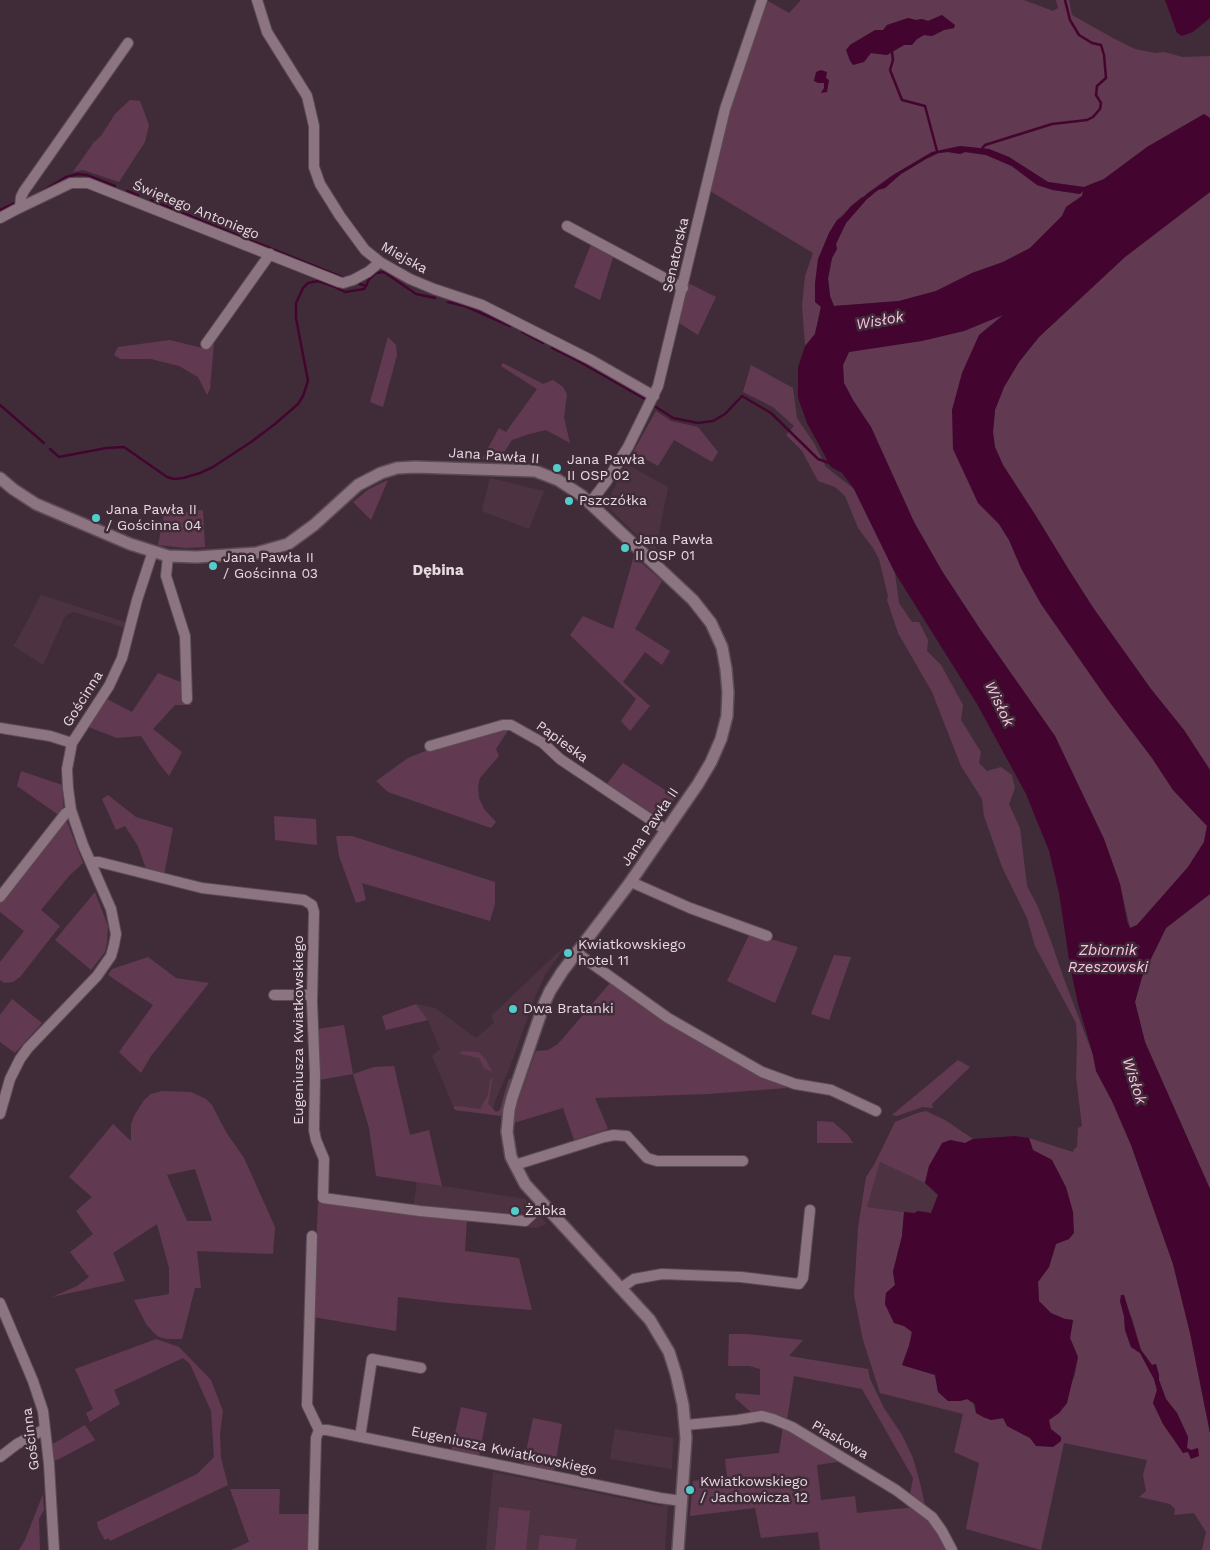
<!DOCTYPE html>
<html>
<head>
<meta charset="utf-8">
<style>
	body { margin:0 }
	canvas { display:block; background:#402c38 }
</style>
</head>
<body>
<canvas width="1210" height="1550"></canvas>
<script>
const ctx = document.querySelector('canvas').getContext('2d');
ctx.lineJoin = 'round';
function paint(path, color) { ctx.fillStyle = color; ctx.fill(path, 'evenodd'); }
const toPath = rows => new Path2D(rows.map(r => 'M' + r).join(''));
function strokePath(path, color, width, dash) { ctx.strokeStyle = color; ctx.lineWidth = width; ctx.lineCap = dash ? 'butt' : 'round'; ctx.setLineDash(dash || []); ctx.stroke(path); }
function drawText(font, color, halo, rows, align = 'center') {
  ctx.font = font + ' "Work Sans",sans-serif'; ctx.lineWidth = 5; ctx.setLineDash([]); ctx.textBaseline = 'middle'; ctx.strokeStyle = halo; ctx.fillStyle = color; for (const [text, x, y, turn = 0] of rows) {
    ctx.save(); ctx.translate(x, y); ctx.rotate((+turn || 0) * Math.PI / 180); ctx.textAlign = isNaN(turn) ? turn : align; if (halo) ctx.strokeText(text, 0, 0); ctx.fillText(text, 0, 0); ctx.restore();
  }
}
const built = toPath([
	[626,464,668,487,655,553,606,505],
	[490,478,544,491,529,529,482,511],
	[41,595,128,623,126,628,74,612,68,614,64,618,43,665,14,646],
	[566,945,545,975,535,997,510,1066,494,1104,493,1115,455,1110,432,1056,440,1049,428,1020,416,1004,435,1008,476,1038,494,1023,492,1015],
	[880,1162,925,1183,933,1189,938,1195,931,1213,918,1211,914,1213,867,1207],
	[417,1182,525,1199,547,1224,536,1228,412,1215],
	[615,1429,673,1438,672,1469,610,1459],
	[493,1472,660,1506,668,1504,665,1550,486,1550]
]);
const green = toPath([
	[801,0,1024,0,1053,11,1058,8,1056,0,1069,0,1072,15,1113,38,1135,49,1155,53,1164,52,1183,57,1210,56,1210,118,1204,114,1147,147,1104,179,1084,187,1048,182,1009,157,989,149,960,146,932,152,893,175,867,193,864,197,861,197,837,220,829,233,825,243,815,302,821,306,815,334,805,346,802,305,805,276,813,253,710,191,724,131,740,75,768,1,789,13],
	[942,15,954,28,944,30,932,36,924,35,917,39,912,45,904,45,887,55,870,53,864,62,850,45,875,31,883,30,887,25,908,18,916,20,922,19,928,21],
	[130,100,140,101,149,125,145,142,119,182,83,170,73,172,94,142,101,136,115,114],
	[948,152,960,154,965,152,986,155,1011,166,1037,185,1053,190,1080,194,1081,191,1083,191,1082,196,1066,207,1062,216,1030,248,1003,262,972,273,936,291,899,301,834,306,830,296,828,279,832,258,837,249,836,244,846,223,867,199,878,190,885,188,901,174,926,159,939,153],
	[1210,192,1210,770,1184,730,1151,689,1094,609,1069,570,1036,516,1003,465,995,447,993,432,995,410,1004,387,1019,362,1039,337,1125,257],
	[592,242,614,254,600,300,574,287],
	[688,283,716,297,698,335,679,323],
	[1005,314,978,503,999,524,1009,540,1021,568,1041,604,1108,700,1152,758,1173,790,1207,826,1204,842,1188,867,1137,925,1130,928,1120,884,1104,839,1055,736,980,629,942,571,914,522,871,427,853,400,844,383,843,365,849,352,964,331],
	[388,337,396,345,397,355,383,407,370,402],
	[170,340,202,348,214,343,210,389,207,395,198,377,179,366,151,359,121,359,114,355,118,347],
	[503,363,543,384,553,380,563,387,567,394,564,418,570,443,546,430,529,434,512,440,499,460,482,459,499,428,506,432,537,389,501,366],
	[751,365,793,388,797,418,814,443,826,467,854,489,895,573,899,603,912,622,919,622,928,640,927,651,941,665,963,705,961,720,981,752,979,763,987,771,1001,767,1012,775,1015,788,1009,804,1020,828,1027,886,1038,907,1052,944,1064,979,1093,1055,1096,1071,1112,1101,1131,1145,1173,1264,1190,1333,1210,1433,1210,1550,1202,1550,1206,1532,1194,1513,1174,1515,1175,1509,1170,1504,1139,1497,1146,1491,1143,1475,1147,1460,1064,1443,1041,1550,966,1529,979,1463,954,1452,963,1414,880,1393,863,1340,854,1295,858,1228,866,1177,874,1165,895,1122,917,1113,926,1111,945,1120,973,1139,965,1143,950,1140,929,1166,925,1183,880,1162,867,1207,904,1212,902,1236,893,1271,895,1285,886,1293,885,1304,894,1323,904,1326,912,1332,909,1346,902,1365,935,1375,938,1392,960,1401,967,1399,973,1403,976,1413,991,1420,1004,1418,1007,1426,1030,1438,1036,1446,1061,1437,1050,1429,1049,1420,1059,1413,1067,1403,1068,1391,1075,1375,1078,1357,1070,1338,1073,1320,1065,1319,1051,1313,1039,1301,1038,1282,1049,1267,1056,1244,1069,1239,1052,1160,1033,1150,1029,1138,1073,1152,1074,1149,1077,1147,1078,1128,1082,1126,1076,1077,1077,1040,1076,1023,1035,946,1027,918,1002,867,984,816,982,799,961,766,932,692,898,633,887,600,888,596,879,559,873,548,858,528,845,496,835,487,818,481,802,451,786,435,794,426,773,407,743,392],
	[1120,1301,1132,1318,1141,1350,1152,1365,1156,1364,1159,1375,1159,1380,1166,1399,1177,1413,1185,1430,1188,1437,1187,1448,1191,1450,1183,1452,1163,1424,1153,1403,1157,1390,1154,1379,1140,1353,1131,1347,1125,1330,1124,1316],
	[656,411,671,421,698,427,718,452,712,462,674,440,658,466,633,452],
	[388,480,371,520,353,502,369,489],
	[203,510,205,547,185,548,158,545,164,514],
	[634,556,662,581,635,629,670,651,662,665,645,652,623,682,650,706,630,731,621,721,636,699,570,635,583,616,613,629],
	[158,673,191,686,191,705,175,705,153,729,182,752,169,776,158,762,141,736,117,738,86,726,105,698,132,712],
	[502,728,509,729,496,749,499,756,480,778,478,786,479,798,484,809,496,822,491,828,388,792,376,781,408,758,430,749],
	[623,763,676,797,663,815,656,819,605,786],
	[21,771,62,785,64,812,60,816,17,786],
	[108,795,136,817,173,828,164,875,147,872,138,846,125,826,116,830,102,799],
	[274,816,316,819,317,845,275,840],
	[66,819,83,863,69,876,41,910,60,926,20,977,13,982,4,983,0,980,0,962,24,931,0,912,0,902],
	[336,836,352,836,495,882,495,904,490,921,362,883,366,900,356,903,339,856],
	[95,892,108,926,107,943,105,952,91,970,55,940],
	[1210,894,1210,1189,1145,1042,1135,1002,1142,977,1166,928],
	[750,933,798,947,775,1003,727,981],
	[834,955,851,957,829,1020,811,1014],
	[148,957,176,978,209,983,151,1056,141,1073,119,1052,153,1005,108,975,112,969],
	[610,983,643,1007,787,1088,708,1094,595,1098,608,1129,574,1140,563,1108,514,1123,517,1105,536,1051,548,1050,558,1044],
	[12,999,42,1023,15,1053,0,1042,0,1015],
	[416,1004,428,1020,386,1030,382,1016],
	[344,1025,353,1074,374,1067,394,1066,410,1135,429,1130,442,1186,376,1176,369,1128,353,1074,319,1080,318,1029],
	[464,1051,479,1052,486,1060,492,1072,484,1068,479,1058,460,1054,460,1052],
	[958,1060,970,1067,932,1104,933,1108,923,1107,897,1116,892,1115],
	[493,1076,488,1104,496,1112,500,1110,504,1095,509,1079,511,1079,506,1094,501,1116,455,1110,453,1107,459,1106,480,1109,488,1095,490,1080],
	[162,1091,191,1092,206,1099,212,1105,226,1132,244,1158,275,1227,273,1254,197,1251,201,1288,195,1288,182,1339,167,1339,159,1337,153,1332,146,1324,134,1300,169,1294,169,1268,157,1224,113,1253,125,1281,52,1297,77,1286,89,1277,70,1252,93,1234,76,1211,92,1197,69,1177,113,1124,131,1141,131,1125,134,1116,144,1100,151,1094],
	[195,1169,212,1220,211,1221,187,1221,167,1175],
	[817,1121,833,1122,848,1135,853,1143,817,1143],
	[318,1203,467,1220,465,1251,519,1258,532,1310,449,1303,398,1297,396,1331,313,1317],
	[729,1334,747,1334,803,1340,789,1356,868,1369,870,1379,884,1408,902,1435,913,1458,920,1483,925,1505,910,1494,913,1478,862,1389,794,1376,787,1420,753,1414,735,1398,736,1393,760,1395,760,1369,749,1366,728,1366],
	[156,1339,179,1347,211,1380,223,1411,220,1433,221,1458,228,1485,110,1541,109,1538,105,1540,98,1528,97,1522,197,1474,214,1457,211,1411,190,1364,183,1358,114,1390,120,1404,90,1422,86,1413,93,1409,75,1369],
	[461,1407,487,1413,479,1457,451,1451],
	[533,1418,562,1424,554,1472,523,1466],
	[85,1425,95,1440,57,1460,53,1460,51,1445],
	[783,1426,843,1461,817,1465,821,1500,855,1496,857,1513,915,1507,932,1520,949,1550,820,1550,818,1532,761,1538,755,1508,690,1516,693,1481,727,1477,725,1459,779,1453],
	[230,1489,280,1489,279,1514,313,1514,311,1550,231,1550,249,1542],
	[43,1494,44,1510,39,1519,40,1550,19,1550,25,1540],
	[499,1507,530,1511,526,1550,495,1550],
	[540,1535,577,1539,575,1550,538,1550]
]);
const water = toPath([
	[1165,0,1210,0,1210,18,1193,32,1182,36,1177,33],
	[942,15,955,25,954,28,944,30,932,36,924,35,917,39,912,45,904,45,887,55,871,53,864,62,853,65,850,61,846,50,850,45,875,30,883,30,887,25,908,18,916,20,922,19,928,21],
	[821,70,827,72,826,78,829,80,827,92,821,93,824,88,824,83,818,83,814,81,816,72],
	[1204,114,1210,118,1210,192,1125,257,1039,337,1019,362,1004,387,995,410,993,432,995,447,1003,465,1036,516,1069,570,1094,609,1151,689,1184,730,1210,770,1210,894,1166,928,1142,977,1135,1002,1145,1042,1210,1189,1210,1433,1190,1333,1173,1264,1131,1145,1112,1101,1096,1071,1093,1055,1078,1004,1070,966,1059,893,1049,851,1026,794,977,704,895,573,854,489,842,473,831,467,807,423,798,398,798,367,805,346,815,334,821,307,815,302,815,283,818,259,829,233,837,220,842,217,851,206,893,175,932,152,960,146,989,149,1009,157,1048,182,1084,187,1104,179,1147,147],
	[948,152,960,154,965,152,986,155,1012,166,1037,185,1053,190,1080,194,1083,191,1082,196,1066,207,1062,216,1030,248,1003,262,972,273,936,291,899,301,834,306,830,296,828,278,832,258,837,249,836,244,846,223,867,199,878,190,885,188,901,174,926,159,938,153],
	[1003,315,979,335,962,373,952,410,953,449,978,503,999,524,1009,540,1021,568,1041,604,1108,700,1152,758,1173,790,1207,826,1204,842,1188,867,1137,925,1130,928,1127,921,1120,884,1104,839,1055,736,980,629,942,571,914,522,871,427,853,400,844,383,843,365,849,352,922,341,964,331],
	[1015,1136,1029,1138,1033,1150,1052,1160,1066,1187,1073,1212,1074,1233,1069,1239,1056,1244,1049,1267,1038,1282,1039,1301,1051,1313,1065,1319,1073,1320,1070,1338,1078,1357,1067,1403,1059,1413,1049,1420,1051,1429,1061,1437,1061,1441,1053,1447,1036,1446,1030,1438,1007,1426,1003,1418,991,1420,983,1417,976,1413,975,1404,967,1399,960,1401,948,1401,938,1392,935,1375,902,1365,909,1346,912,1332,904,1326,894,1323,885,1304,886,1293,895,1285,893,1272,902,1236,904,1212,914,1213,918,1211,931,1213,938,1195,925,1183,929,1166,942,1143,950,1140,965,1143,973,1139],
	[1121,1295,1124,1295,1141,1350,1152,1365,1156,1364,1159,1375,1159,1380,1166,1399,1177,1413,1188,1437,1187,1448,1191,1450,1198,1448,1199,1456,1191,1459,1188,1452,1183,1453,1163,1424,1153,1403,1157,1390,1154,1379,1140,1353,1131,1347,1125,1330,1124,1316,1120,1301]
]);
const stream = toPath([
	[892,52,893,60,890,70,902,100,925,106,937,151],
	[980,151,985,145,1052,124,1087,120,1093,117,1100,109,1101,103,1096,95,1097,86,1106,78,1104,55,1101,45,1092,43,1079,35,1070,20,1065,0],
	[127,191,138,195],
	[36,195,66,177,78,174,87,175,115,186],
	[151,200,344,278],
	[0,210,15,203],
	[360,284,366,286,369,279,376,273,384,272,416,294,435,298],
	[448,302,465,306,510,326],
	[522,332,543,343],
	[552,348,580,362,645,399],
	[0,405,44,443],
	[656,407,673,418,698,423,713,421,725,414,742,396,771,413,818,459,832,464],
	[50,449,59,457,106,448,124,447,167,477,174,479,183,478,200,473,213,467,251,442,275,424,298,404,303,396,308,381,296,318,296,303,303,288,308,283,318,281,333,286,345,292,364,289,366,286]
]);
const minor = toPath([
	[257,0,267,32,307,96,314,126,314,167,320,184,340,216,365,250,380,262,410,279,434,289,482,305,591,360,654,396],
	[20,207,21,197,24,191,128,43],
	[0,218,15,210,71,183,88,183,339,282,343,283,353,280,368,272,380,262],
	[567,226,683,288],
	[206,344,270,254],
	[590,503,606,482,628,447,658,386,725,109,762,0],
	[168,556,166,576,185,636,187,699],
	[0,728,50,736,72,743],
	[430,746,503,725,511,725,543,743,560,759,666,830],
	[91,862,99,862,202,888,304,900,312,905,314,912,312,1002,315,1075,314,1130,316,1140,324,1159,323,1198,420,1211,525,1221,542,1205],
	[631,882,690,908,767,936],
	[0,897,65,814,71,810],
	[577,953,668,1018,762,1072,795,1084,831,1090,876,1111],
	[274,995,312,995],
	[0,1114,10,1079,20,1059,28,1048,97,976,111,956,114,945,116,934,111,909,83,845,71,810,68,788,67,769,72,743,109,686,122,658,137,600,153,551],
	[515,1165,604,1137,614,1135,627,1136,647,1158,657,1161,743,1161],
	[312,1236,307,1405,319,1430],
	[621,1288,634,1279,662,1274,741,1277,799,1284,803,1278,810,1210],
	[0,1303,33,1381,43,1411,49,1464,54,1550],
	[686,1425,738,1420,762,1416,773,1419,792,1427,896,1490,932,1517,942,1531,952,1550],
	[319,1430,327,1430,660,1498,682,1501],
	[360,1437,372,1359,421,1368],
	[0,1457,17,1444,45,1429],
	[313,1550,316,1438,319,1430]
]);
const tertiary = toPath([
	[0,478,13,489,36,504,130,544,168,556,197,557,256,553,288,544,314,525,358,485,381,473,397,468,415,467,535,471,558,480,581,495,693,600,711,623,722,647,726,669,728,692,727,716,721,739,711,762,698,784,629,884,562,972,550,991,544,1004,512,1098,509,1110,507,1132,511,1157,525,1184,650,1320,669,1352,676,1374,683,1405,686,1438,678,1550]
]);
const markers = [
	[557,468,5,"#52cdcc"],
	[569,501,5,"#52cdcc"],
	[96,518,5,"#52cdcc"],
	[625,548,5,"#52cdcc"],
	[213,566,5,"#52cdcc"],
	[568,953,5,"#52cdcc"],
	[513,1009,5,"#52cdcc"],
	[515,1211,5,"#52cdcc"],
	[690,1490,5,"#52cdcc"]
];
const streetNames = [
	["Świętego Antoniego",196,210,22],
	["Senatorska",676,255,-77],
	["Miejska",404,258,29],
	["Jana Pawła II",494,456,4],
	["Gościnna",83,699,-58],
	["Papieska",562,742,36],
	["Jana Pawła II",650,827,-56],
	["Eugeniusza Kwiatkowskiego",299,1030,-90],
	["Gościnna",31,1439,-97],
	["Piaskowa",840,1440,30],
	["Eugeniusza Kwiatkowskiego",504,1451,12]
];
const poiNames = [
	["Jana Pawła",567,460],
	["II OSP 02",567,476],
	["Pszczółka",579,501],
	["Jana Pawła II",106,510],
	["/ Gościnna 04",106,526],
	["Jana Pawła",635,540],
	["II OSP 01",635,556],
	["Jana Pawła II",223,558],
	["/ Gościnna 03",223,574],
	["Kwiatkowskiego",578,945],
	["hotel 11",578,961],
	["Dwa Bratanki",523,1009],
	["Żabka",525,1211],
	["Kwiatkowskiego",700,1482],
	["/ Jachowicza 12",700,1498]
];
const waterNames = [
	["Wisłok",880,321,-10],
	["Wisłok",999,704,64],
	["Zbiornik",1108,951],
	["Rzeszowski",1108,968],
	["Wisłok",1134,1081,72]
];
const neighbourhoodNames = [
	["Dębina",438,571]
];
paint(built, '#4d3342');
paint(green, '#613950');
paint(water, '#43052f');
strokePath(stream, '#43052f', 2.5);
strokePath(minor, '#5c4b55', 12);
strokePath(tertiary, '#5c4b55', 14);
strokePath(minor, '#8c7581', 10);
strokePath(tertiary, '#8c7581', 11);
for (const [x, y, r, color] of markers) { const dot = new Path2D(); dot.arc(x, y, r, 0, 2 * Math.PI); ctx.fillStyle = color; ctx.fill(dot); strokePath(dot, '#402c38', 2); }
drawText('14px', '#e6d9e0', '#402c38', streetNames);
drawText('14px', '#e6d9e0', '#402c38', poiNames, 'left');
drawText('italic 15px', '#fec3e3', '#402c38', waterNames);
drawText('bold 15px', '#e6d9e0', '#402c38', neighbourhoodNames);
</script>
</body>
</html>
